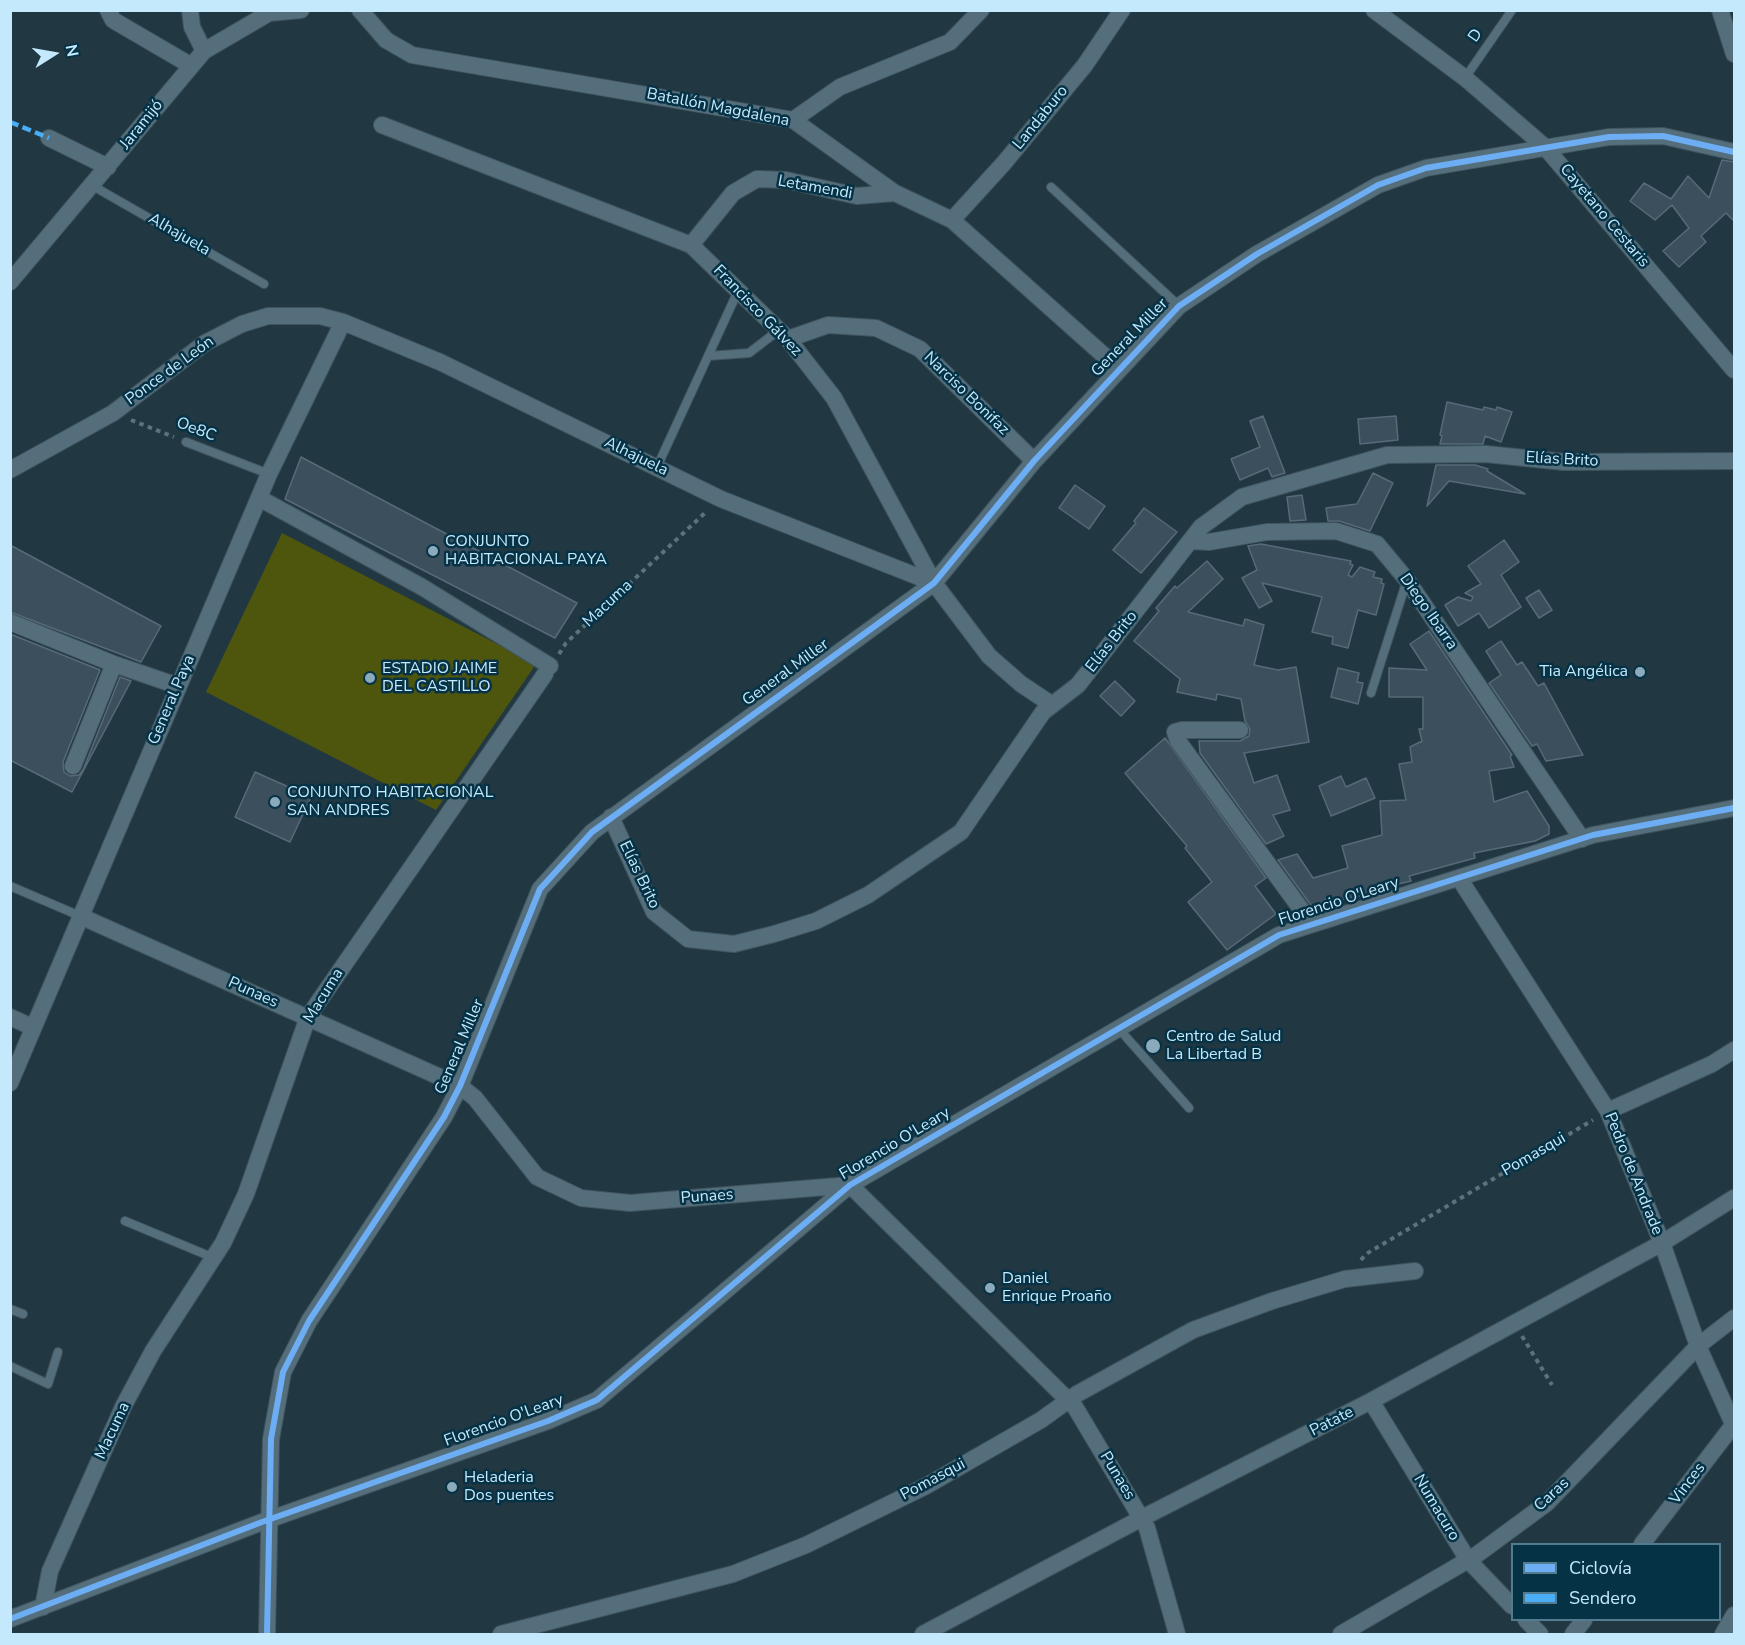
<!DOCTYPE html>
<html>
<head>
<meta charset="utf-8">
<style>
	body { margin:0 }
	#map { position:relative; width:1745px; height:1645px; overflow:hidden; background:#213843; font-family:"Nunito Sans",sans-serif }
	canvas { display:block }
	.frame { position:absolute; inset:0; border:12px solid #c4e9fd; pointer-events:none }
	.legend { position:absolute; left:1511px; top:1543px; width:210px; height:78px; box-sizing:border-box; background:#063246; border:2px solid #527b8f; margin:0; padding:8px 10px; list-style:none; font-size:18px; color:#c4e9fd }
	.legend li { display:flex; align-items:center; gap:12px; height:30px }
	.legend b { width:30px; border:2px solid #527b8f }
	.north { position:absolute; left:24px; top:24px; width:60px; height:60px; -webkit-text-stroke:4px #063246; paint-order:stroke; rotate:79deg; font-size:16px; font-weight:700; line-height:24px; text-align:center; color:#c4e9fd }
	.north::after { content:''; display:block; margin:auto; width:21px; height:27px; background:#c4e9fd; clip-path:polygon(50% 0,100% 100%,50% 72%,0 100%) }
</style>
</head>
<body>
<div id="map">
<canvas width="1745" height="1645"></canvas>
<div class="frame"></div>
<ul class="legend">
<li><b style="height:8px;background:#6dadf4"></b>Ciclovía</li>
<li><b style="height:8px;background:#49aef6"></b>Sendero</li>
</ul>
<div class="north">N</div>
</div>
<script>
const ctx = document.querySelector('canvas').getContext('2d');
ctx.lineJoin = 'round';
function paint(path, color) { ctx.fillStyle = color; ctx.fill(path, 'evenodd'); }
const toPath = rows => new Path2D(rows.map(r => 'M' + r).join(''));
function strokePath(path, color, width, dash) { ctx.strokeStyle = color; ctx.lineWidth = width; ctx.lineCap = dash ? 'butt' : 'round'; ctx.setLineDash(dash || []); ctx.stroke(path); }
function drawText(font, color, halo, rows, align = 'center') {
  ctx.font = font + ' "Nunito Sans",sans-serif'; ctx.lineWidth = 5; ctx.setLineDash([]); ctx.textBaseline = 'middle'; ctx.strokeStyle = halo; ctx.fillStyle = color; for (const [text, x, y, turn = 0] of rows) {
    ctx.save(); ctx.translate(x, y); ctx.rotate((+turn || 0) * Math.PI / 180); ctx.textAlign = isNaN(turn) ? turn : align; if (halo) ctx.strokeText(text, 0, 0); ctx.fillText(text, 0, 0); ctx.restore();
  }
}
const green = toPath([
	[282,533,536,664,436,810,206,692]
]);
const building = toPath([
	[1722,160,1734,162,1734,221,1726,213,1701,236,1706,242,1679,267,1663,251,1689,228,1672,205,1655,220,1630,201,1644,183,1671,199,1688,176,1709,198,1722,160],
	[1447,402,1483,410,1484,407,1496,410,1497,407,1512,412,1501,442,1485,436,1483,444,1440,444,1442,436,1440,435,1447,402],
	[1263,416,1285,473,1272,477,1268,468,1240,480,1231,459,1260,447,1250,421,1263,416],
	[1396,416,1398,440,1360,444,1358,419,1396,416],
	[301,457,577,603,555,638,285,499,301,457],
	[1436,465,1475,465,1488,469,1487,471,1525,494,1449,481,1427,506,1436,465],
	[1373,473,1393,483,1370,531,1339,521,1328,521,1326,508,1357,504,1373,473],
	[1075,485,1105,506,1089,529,1059,508,1075,485],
	[1302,495,1306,520,1290,521,1287,497,1302,495],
	[1144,508,1177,532,1141,573,1113,550,1136,523,1134,521,1144,508],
	[1504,540,1519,562,1501,575,1521,607,1489,628,1479,613,1458,626,1445,605,1458,597,1471,601,1473,597,1465,593,1481,584,1468,566,1504,540],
	[1261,544,1351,561,1350,564,1353,565,1348,575,1352,577,1360,567,1375,572,1373,577,1382,579,1381,583,1384,584,1376,615,1358,610,1348,648,1332,644,1333,637,1312,632,1322,597,1262,583,1272,601,1259,608,1242,578,1257,570,1248,546,1261,544],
	[10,545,161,626,141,662,10,612,10,545],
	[1207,561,1223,579,1188,612,1243,626,1245,619,1264,625,1254,665,1278,670,1296,667,1309,742,1244,753,1254,783,1277,775,1290,810,1273,815,1284,836,1266,844,1200,753,1199,741,1240,741,1249,736,1250,729,1245,721,1241,699,1217,694,1216,700,1177,692,1180,679,1134,641,1159,611,1156,608,1175,586,1177,588,1207,561],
	[1539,590,1552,610,1539,618,1526,598,1539,590],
	[1429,631,1512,755,1510,756,1514,767,1489,771,1494,802,1527,791,1549,826,1549,834,1535,841,1474,853,1475,858,1409,876,1411,881,1385,887,1386,890,1332,902,1330,896,1313,908,1278,860,1297,854,1313,878,1348,868,1342,846,1382,835,1380,801,1406,800,1399,764,1412,762,1410,747,1422,741,1419,729,1423,729,1423,697,1389,697,1389,668,1427,670,1410,644,1429,631],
	[10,634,100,670,63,762,64,772,70,776,79,775,83,770,120,677,131,681,72,792,10,760,10,634],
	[1501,641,1517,665,1522,662,1538,686,1544,683,1583,755,1546,761,1537,744,1532,746,1489,683,1501,675,1486,651,1501,641],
	[1338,668,1359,673,1357,682,1363,683,1358,704,1331,697,1338,668],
	[1115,681,1135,701,1121,716,1100,696,1115,681],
	[1165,738,1266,878,1255,886,1276,914,1227,950,1188,902,1212,882,1185,848,1187,846,1125,773,1165,738],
	[255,772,311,797,290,842,235,817,255,772],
	[1341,776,1346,787,1366,778,1375,798,1331,816,1319,786,1341,776]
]);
const path = toPath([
	[131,420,174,437],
	[559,654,566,643,707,511],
	[1361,1260,1366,1254,1593,1120],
	[1522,1336,1552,1385]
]);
const service = toPath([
	[1465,78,1512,10],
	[93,186,264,284],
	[1051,187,1179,306],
	[708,356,749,353,779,330],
	[186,442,269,474],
	[657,467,738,291],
	[1371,693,1407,580],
	[10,886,80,916],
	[1119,1029,1189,1108],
	[125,1221,214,1258],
	[10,1309,23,1314],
	[10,1366,48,1384,58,1352]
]);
const minor = toPath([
	[108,10,113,20,190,65],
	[190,10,192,27,204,51],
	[360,10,386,40,412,55,793,120,895,193,952,220,1118,368],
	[1374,10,1465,78,1545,147,1734,370],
	[1720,10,1734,54],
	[793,120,840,87,950,42,981,10],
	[382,125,691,245,788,339,834,398,934,583,989,656,1021,684,1051,704],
	[49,138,108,167],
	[952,220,1004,163,1085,65,1122,10],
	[691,245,733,193,757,179,786,180,857,196,895,193],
	[10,282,204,51,269,13,301,10],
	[788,339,828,325,876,328,920,349,1034,461],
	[10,470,113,413,205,343,242,324,268,316,320,316,343,322,440,362,721,499,934,583],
	[259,498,422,587,550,666],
	[1191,541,1209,542,1267,532,1336,531,1377,544,1407,580,1582,839],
	[10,622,114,664],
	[1240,730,1182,730,1175,732,1178,741,1312,924],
	[73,766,114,664,178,686],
	[611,817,654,912,688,939,734,944,774,934,816,921,868,895,961,832,1043,712,1078,685,1201,527,1242,497,1387,455,1486,454,1564,462,1734,461],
	[1459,878,1608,1111,1662,1243,1698,1346,1734,1426],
	[80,916,460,1086,475,1098,537,1177,581,1198,630,1203,850,1185,1075,1407,1147,1528,1177,1634],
	[10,1017,32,1027],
	[10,1083,269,474,343,322],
	[1608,1111,1712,1064,1734,1050],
	[1371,1401,1468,1560,1512,1606],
	[1642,1544,1734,1424],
	[43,1607,50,1571,124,1405,153,1351,223,1243,246,1194,308,1017,545,674],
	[10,1619,262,1522,548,1421,597,1400,850,1185,1279,935,1593,835,1734,808],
	[1526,1620,1540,1634],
	[267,1634,271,1439,283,1372,309,1321,444,1117,460,1086,540,889,592,832,934,583,1034,461,1179,306,1257,254,1378,185,1426,168,1609,137,1663,136,1734,152],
	[501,1634,733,1574,806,1545,926,1486,1041,1420,1077,1394,1193,1330,1272,1301,1345,1279,1415,1271],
	[923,1634,1142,1518,1371,1401,1662,1243,1734,1198],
	[1341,1634,1475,1556,1547,1503,1698,1346,1734,1318],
	[1573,1634,1584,1620],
	[1723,1634,1734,1615]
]);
const quiet = toPath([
	[10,122,49,138]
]);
const cycleway = toPath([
	[10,1619,262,1522,548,1421,597,1400,850,1185,1279,935,1593,835,1734,808],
	[267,1634,271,1439,283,1372,309,1321,444,1117,460,1086,540,889,592,832,934,583,1034,461,1179,306,1257,254,1378,185,1426,168,1609,137,1663,136,1734,152]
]);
const markers = [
	[433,551,6,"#8babbc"],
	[1640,672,6,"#8babbc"],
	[370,678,6,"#8babbc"],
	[275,802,6,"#8babbc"],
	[1153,1046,8,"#8babbc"],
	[990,1288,6,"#8babbc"],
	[452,1487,6,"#8babbc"]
];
const streetNames = [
	["D",1476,36,-55],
	["Batallón Magdalena",718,108,11],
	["Landaburo",1041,118,-51],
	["Jaramijó",142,125,-51],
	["Letamendi",815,188,10],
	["Cayetano Cestaris",1604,216,50],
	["Alhajuela",179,235,30],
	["Francisco Gálvez",757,311,46],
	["General Miller",1130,338,-46],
	["Ponce de León",170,371,-36],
	["Narciso Bonifaz",966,394,44],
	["Oe8C",196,430,21],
	["Alhajuela",636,457,26],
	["Elías Brito",1562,460,3],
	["Macuma",608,604,-43],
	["Diego Ibarra",1428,612,55],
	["Elías Brito",1112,642,-52],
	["General Miller",786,673,-36],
	["General Paya",172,700,-67],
	["Elías Brito",639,875,64],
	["Florencio O'Leary",1339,902,-18],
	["Punaes",253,993,24],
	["Macuma",324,996,-58],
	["General Miller",460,1047,-67],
	["Florencio O'Leary",895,1144,-31],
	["Pomasqui",1534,1155,-30],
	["Pedro de Andrade",1633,1174,68],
	["Punaes",707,1197,-4],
	["Florencio O'Leary",504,1421,-20],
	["Patate",1332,1422,-27],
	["Macuma",113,1431,-65],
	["Punaes",1117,1476,59],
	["Pomasqui",933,1480,-28],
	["Vinces",1688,1484,-53],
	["Caras",1552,1495,-43],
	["Numacuro",1436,1508,59]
];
const poiNames = [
	["CONJUNTO",445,542],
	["HABITACIONAL PAYA",445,560],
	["ESTADIO JAIME",382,669],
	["DEL CASTILLO",382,687],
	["Tia Angélica",1628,672,"right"],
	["CONJUNTO HABITACIONAL",287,793],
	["SAN ANDRES",287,811],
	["Centro de Salud",1166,1037],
	["La Libertad B",1166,1055],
	["Daniel",1002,1279],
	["Enrique Proaño",1002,1297],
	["Heladeria",464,1478],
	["Dos puentes",464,1496]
];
paint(green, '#4e550d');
paint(building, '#3b4f5d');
strokePath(building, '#576a79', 1.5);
strokePath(service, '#40545e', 10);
strokePath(minor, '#40545e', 18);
strokePath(path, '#5c727d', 4, [4.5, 4.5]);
strokePath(service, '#546e7b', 8);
strokePath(minor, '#546e7b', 16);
strokePath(quiet, '#49aef6', 4.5, [9, 4.5]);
strokePath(cycleway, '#6dadf4', 6);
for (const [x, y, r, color] of markers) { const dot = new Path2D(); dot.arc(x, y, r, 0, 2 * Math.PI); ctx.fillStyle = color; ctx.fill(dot); strokePath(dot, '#063246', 2); }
drawText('16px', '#c4e9fd', '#063246', streetNames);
drawText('16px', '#c4e9fd', '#063246', poiNames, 'left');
</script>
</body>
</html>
